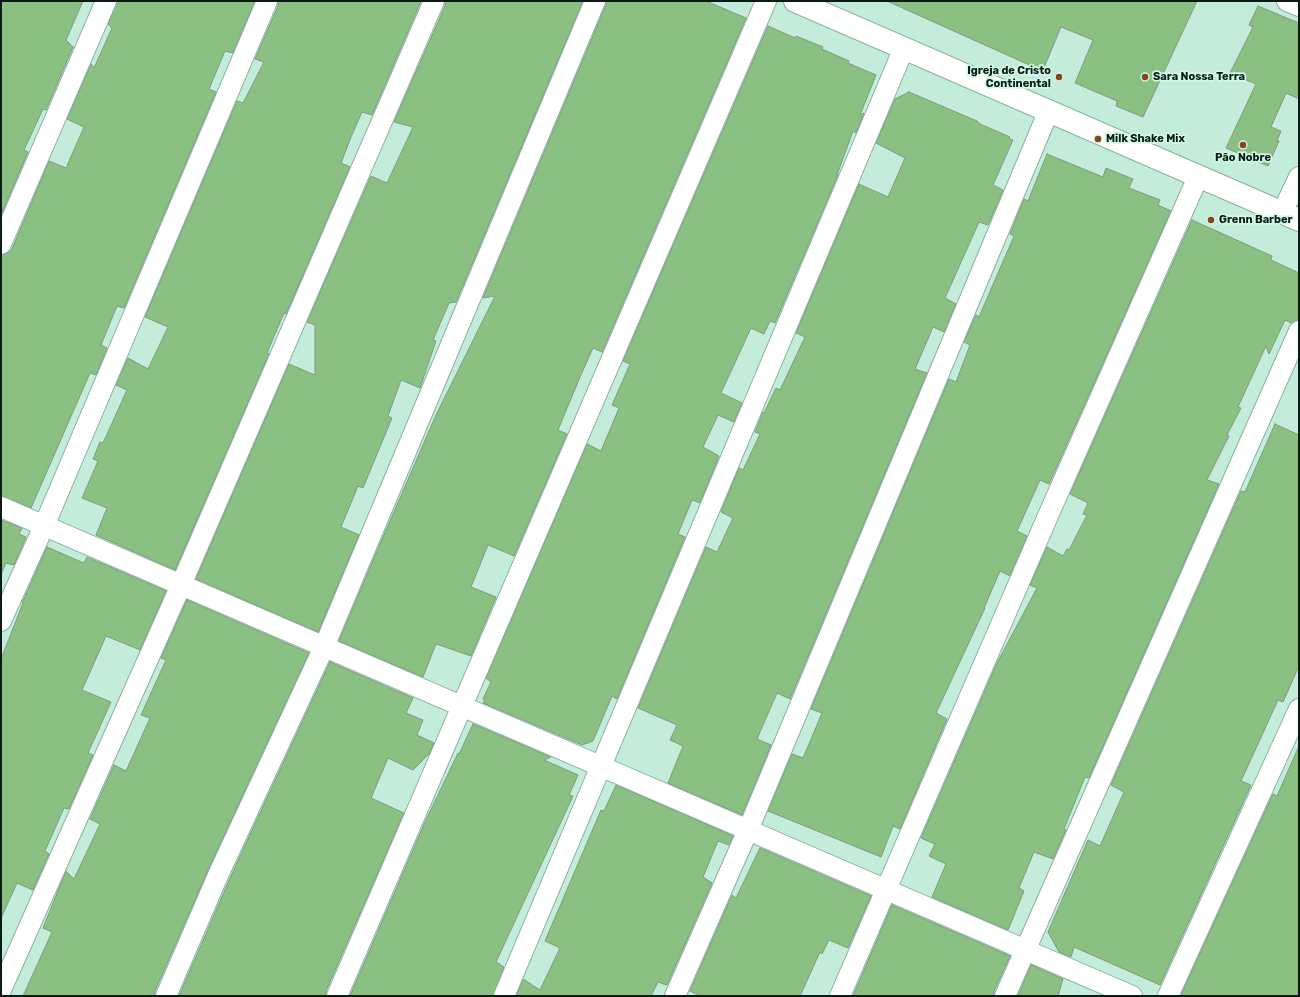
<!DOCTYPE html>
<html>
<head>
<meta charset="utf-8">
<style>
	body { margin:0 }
	#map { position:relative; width:1300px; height:997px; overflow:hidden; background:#c3ecda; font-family:Rubik,sans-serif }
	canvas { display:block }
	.frame { position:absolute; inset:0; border:2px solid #0b1a14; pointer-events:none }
</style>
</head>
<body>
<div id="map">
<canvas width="1300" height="997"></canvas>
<div class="frame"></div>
</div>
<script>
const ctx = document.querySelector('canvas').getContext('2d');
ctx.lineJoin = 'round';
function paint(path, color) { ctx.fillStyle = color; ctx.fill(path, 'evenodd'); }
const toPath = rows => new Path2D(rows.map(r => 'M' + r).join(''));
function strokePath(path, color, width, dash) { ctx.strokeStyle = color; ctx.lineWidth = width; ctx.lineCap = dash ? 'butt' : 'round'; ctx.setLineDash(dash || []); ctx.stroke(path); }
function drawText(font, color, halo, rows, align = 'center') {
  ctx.font = font + ' Rubik,sans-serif'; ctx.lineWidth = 3.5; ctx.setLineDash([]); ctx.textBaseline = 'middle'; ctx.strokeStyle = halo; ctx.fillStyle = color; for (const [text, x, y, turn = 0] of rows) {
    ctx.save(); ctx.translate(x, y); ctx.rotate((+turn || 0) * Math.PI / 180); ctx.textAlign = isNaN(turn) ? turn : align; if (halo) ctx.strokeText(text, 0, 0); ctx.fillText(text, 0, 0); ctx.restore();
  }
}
const building = toPath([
	[1,1,83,1,66,40,73,47,46,110,43,109,24,150,28,152,1,215,1,1],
	[117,1,255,1,233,53,225,51,209,89,216,92,124,308,117,306,101,345,107,348,96,375,90,373,31,508,1,496,1,255,8,253,12,249,49,161,66,168,84,127,67,119,91,64,94,68,112,28,108,24,117,1],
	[278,1,421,1,372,115,362,112,351,137,341,163,350,167,286,314,284,313,267,353,269,354,175,570,96,535,107,508,82,498,98,461,93,459,100,442,103,443,127,390,116,385,128,358,148,369,168,327,145,317,237,101,243,103,264,62,255,59,278,6,278,1],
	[445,1,583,1,456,302,449,303,433,340,436,341,420,388,401,380,388,416,392,418,363,488,358,486,341,527,359,535,318,632,196,579,289,364,315,375,315,325,307,322,371,176,387,183,413,127,394,122,445,6,445,1],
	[606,1,706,1,746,18,602,352,593,348,580,377,558,430,567,434,514,556,488,545,471,587,496,597,471,656,436,644,423,677,339,641,383,537,436,415,495,296,483,298,606,5,606,1],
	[887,1,1197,1,1143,117,1116,106,1117,101,1075,83,1093,40,1061,27,1043,70,1036,67,1036,68,887,1],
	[1258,6,1299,23,1299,99,1286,93,1271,127,1281,131,1277,141,1279,141,1268,166,1226,148,1256,84,1230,73,1253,27,1249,25,1258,6],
	[768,26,795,38,796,36,823,47,822,49,849,61,848,63,876,75,860,115,864,113,856,133,853,131,837,175,838,175,775,323,770,321,764,334,751,328,721,393,742,403,734,422,718,415,703,447,719,456,700,503,692,500,678,534,685,537,617,699,612,696,593,741,582,745,483,703,485,700,483,699,491,682,486,678,587,444,601,451,619,408,612,405,630,364,623,361,768,26],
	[909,92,977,121,980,124,1010,137,1009,139,1013,140,993,185,1003,190,988,225,979,222,945,298,956,304,944,332,933,327,915,369,927,373,790,699,777,693,757,739,771,745,742,815,668,783,683,746,670,740,677,725,638,708,706,547,717,552,733,518,721,512,739,468,743,470,760,434,755,432,763,412,764,413,776,388,780,390,805,337,796,333,859,184,888,197,905,158,876,143,895,99,909,92],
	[1047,154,1103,177,1106,168,1133,179,1129,188,1160,200,1158,205,1171,211,1049,484,1040,480,1017,531,1027,536,1010,576,1000,571,984,608,985,608,936,713,947,719,900,829,893,826,881,857,768,811,792,754,803,758,822,713,811,709,949,379,956,382,970,345,964,342,976,315,979,317,1014,236,1010,234,1024,199,1028,201,1047,154],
	[1192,220,1272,256,1271,260,1299,273,1299,320,1291,323,1285,320,1269,354,1266,346,1238,407,1241,408,1227,435,1229,436,1207,480,1219,484,1089,778,1085,777,1064,829,1066,830,1053,859,1034,852,1019,888,1024,891,1008,930,932,897,946,864,929,856,935,844,921,838,997,663,1037,588,1030,585,1047,547,1063,556,1067,549,1069,550,1087,515,1083,514,1088,503,1070,494,1192,220],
	[1275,424,1299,435,1299,666,1283,702,1278,700,1241,781,1251,785,1160,985,1074,947,1071,957,1059,952,1048,932,1088,840,1100,846,1124,792,1111,785,1241,491,1245,492,1275,424],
	[1,520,22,528,19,534,26,537,14,565,6,563,1,574,1,520],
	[47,547,84,563,87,557,166,591,140,650,106,636,82,690,111,702,88,753,93,755,69,809,64,808,45,851,49,854,33,890,17,883,1,918,1,659,23,603,22,602,25,597,47,547],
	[187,600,309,653,209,868,155,991,155,996,23,996,52,932,43,928,66,871,74,879,100,824,90,819,114,765,126,771,150,718,141,715,166,660,161,658,187,600],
	[330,662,413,698,406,713,423,720,417,735,434,743,429,754,413,770,388,758,371,798,404,813,326,991,326,996,179,996,230,878,330,662],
	[473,724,551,757,544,760,578,775,569,795,573,796,496,962,504,967,493,996,350,996,425,822,458,753,459,754,473,724],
	[1299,746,1299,996,1184,996,1181,995,1273,794,1277,796,1299,746],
	[616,785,733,836,729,845,718,841,703,877,712,883,667,985,658,982,651,996,516,996,523,979,540,990,560,948,545,941,601,810,604,811,616,785],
	[760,848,871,896,848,948,829,940,822,954,820,952,800,996,700,996,690,991,732,895,736,898,760,848],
	[892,905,1010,956,994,991,994,996,853,996,892,905],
	[1031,965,1063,979,1058,996,1018,996,1031,965]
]);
const minor = toPath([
	[1287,1,1299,6],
	[1282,213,1299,177],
	[1,244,106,1],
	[1,507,1132,996],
	[1,621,44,526,267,1],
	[1,990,181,585,434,1],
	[166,996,219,873,324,647,595,1],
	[337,996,766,1],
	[504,996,904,48],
	[675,996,748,830,1049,110],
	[840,996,1047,518,1198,177],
	[1005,996,1299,331],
	[1168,996,1299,709]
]);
const tertiary = toPath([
	[795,1,1299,220]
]);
const markers = [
	[1059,77,4,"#8b4223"],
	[1145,77,4,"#8b4223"],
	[1098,139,4,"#8b4223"],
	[1243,145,4,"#8b4223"],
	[1211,220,4,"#8b4223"]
];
const poiNames = [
	["Igreja de Cristo",1051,71,"right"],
	["Continental",1051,84,"right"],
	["Sara Nossa Terra",1153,77],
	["Milk Shake Mix",1106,139],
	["Pão Nobre",1243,158,"center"],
	["Grenn Barber",1219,220]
];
paint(building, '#8ac182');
strokePath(building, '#81997d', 1);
strokePath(minor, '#89b19f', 22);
strokePath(tertiary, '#89b19f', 24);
strokePath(minor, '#fff', 20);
strokePath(tertiary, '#fff', 22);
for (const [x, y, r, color] of markers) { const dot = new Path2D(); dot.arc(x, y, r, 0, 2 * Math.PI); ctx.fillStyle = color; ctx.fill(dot); strokePath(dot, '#d0f9e7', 1.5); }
drawText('bold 11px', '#0b1a14', '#d0f9e7', poiNames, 'left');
</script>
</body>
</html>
